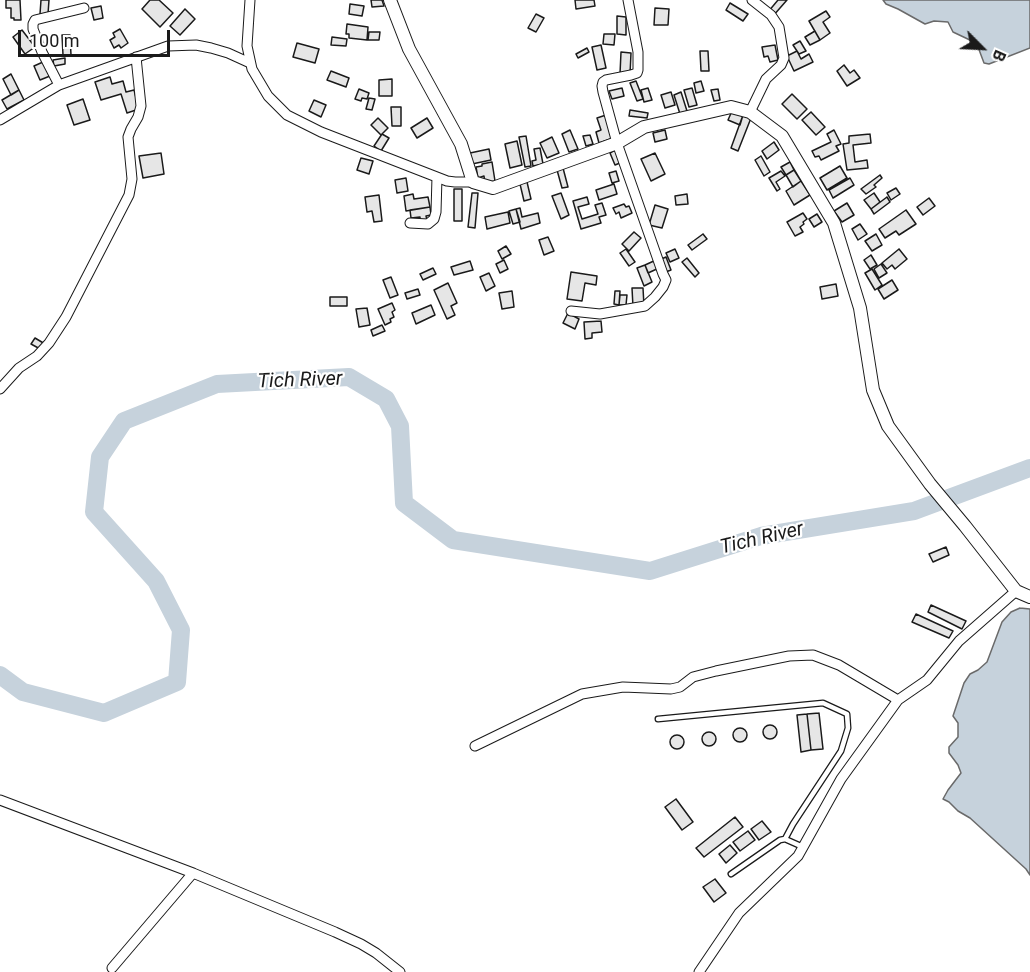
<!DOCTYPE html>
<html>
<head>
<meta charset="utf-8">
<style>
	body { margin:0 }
	#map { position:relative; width:1030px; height:972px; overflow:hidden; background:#fff; font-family:Roboto,sans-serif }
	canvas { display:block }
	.north { position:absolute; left:952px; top:18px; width:60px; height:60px; -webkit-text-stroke:4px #fff; paint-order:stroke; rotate:114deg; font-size:16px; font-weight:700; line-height:24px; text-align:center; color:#1a1a1a }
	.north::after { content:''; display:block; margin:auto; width:21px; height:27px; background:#1a1a1a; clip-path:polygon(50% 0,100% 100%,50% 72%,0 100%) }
	.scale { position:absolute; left:18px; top:30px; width:152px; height:27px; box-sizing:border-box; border:3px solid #1a1a1a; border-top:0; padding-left:8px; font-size:18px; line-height:21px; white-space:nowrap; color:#1a1a1a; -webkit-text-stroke:4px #fff; paint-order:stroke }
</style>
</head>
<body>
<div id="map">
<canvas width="1030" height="972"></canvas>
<div class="north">B</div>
<div class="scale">100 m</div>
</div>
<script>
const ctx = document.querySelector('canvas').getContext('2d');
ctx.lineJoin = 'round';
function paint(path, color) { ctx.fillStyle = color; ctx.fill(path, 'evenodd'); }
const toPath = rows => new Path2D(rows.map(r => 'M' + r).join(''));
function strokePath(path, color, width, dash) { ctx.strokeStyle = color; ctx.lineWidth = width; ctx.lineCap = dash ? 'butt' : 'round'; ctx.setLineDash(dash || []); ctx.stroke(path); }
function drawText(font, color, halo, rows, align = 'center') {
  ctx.font = font + ' Roboto,sans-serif'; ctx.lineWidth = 4.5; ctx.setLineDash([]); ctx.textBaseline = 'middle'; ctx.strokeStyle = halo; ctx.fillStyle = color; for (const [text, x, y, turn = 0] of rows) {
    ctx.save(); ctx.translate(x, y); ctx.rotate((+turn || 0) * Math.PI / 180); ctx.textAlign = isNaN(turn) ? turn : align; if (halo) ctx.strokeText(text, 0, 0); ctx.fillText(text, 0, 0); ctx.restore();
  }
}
const water = toPath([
	[883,0,1030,0,1030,48,989,64,984,63,978,47,972,41,953,32,948,22,934,21,925,24,898,9,886,4,883,0],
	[1020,608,1030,609,1030,875,1026,869,970,818,958,811,949,802,943,799,948,790,961,773,958,765,949,753,949,747,958,737,958,723,953,716,964,683,970,674,978,670,987,662,1002,622,1011,612,1020,608]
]);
const river = toPath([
	[0,675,23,692,104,713,177,682,181,630,156,581,94,512,100,457,124,421,217,384,349,377,386,399,400,426,404,503,453,540,650,571,761,536,914,511,1030,468]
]);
const building = toPath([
	[6,0,20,0,21,20,14,20,14,18,11,18,11,8,6,8,6,0],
	[41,0,49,0,48,14,40,14,41,0],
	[150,0,159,0,173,13,160,27,142,9,150,0],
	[371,0,382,0,384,6,372,7,371,0],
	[575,0,594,0,595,6,576,9,575,0],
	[778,0,787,0,773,16,768,12,778,0],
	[730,3,748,14,743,21,726,10,730,3],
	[350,4,364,6,362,16,349,14,350,4],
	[101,6,103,18,94,20,91,8,101,6],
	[655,8,669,9,668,25,654,25,655,8],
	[185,9,195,19,180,35,170,26,185,9],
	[826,11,830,17,823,22,830,33,820,40,809,21,826,11],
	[536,14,544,18,536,32,528,28,536,14],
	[617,16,626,17,626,35,617,34,617,16],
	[347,24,368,27,367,40,349,38,349,34,346,34,347,24],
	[120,29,128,43,121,48,119,45,114,48,110,40,115,37,113,33,120,29],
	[22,30,35,47,25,54,13,37,22,30],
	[815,31,820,40,810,45,805,37,815,31],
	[369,32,380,32,379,40,368,40,369,32],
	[604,34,615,34,614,45,603,44,604,34],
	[62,35,70,35,71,55,63,55,62,35],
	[332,37,347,39,346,46,331,45,332,37],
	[800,41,806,51,799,54,793,45,800,41],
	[297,43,319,49,315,63,293,57,297,43],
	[601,45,606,68,597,70,592,47,601,45],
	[775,45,778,60,770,62,768,56,764,57,762,47,775,45],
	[587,48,589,52,578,58,576,54,587,48],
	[700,51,708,51,709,71,701,71,700,51],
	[797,51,801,59,809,54,813,62,794,71,787,56,797,51],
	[621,52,631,53,630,74,620,74,621,52],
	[65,58,65,64,54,66,53,60,65,58],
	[43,62,50,76,40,80,34,66,43,62],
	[844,65,850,73,854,70,860,78,847,86,837,71,844,65],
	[331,71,349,78,346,87,327,80,331,71],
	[11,74,19,90,11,95,3,79,11,74],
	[110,77,112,84,123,81,126,92,134,90,139,109,127,113,121,94,101,100,95,82,110,77],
	[392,79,392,96,379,96,379,80,392,79],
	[636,81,643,99,637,101,630,83,636,81],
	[701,81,704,91,696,93,694,83,701,81],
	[622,88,624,96,612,99,609,91,622,88],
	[648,88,652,100,644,102,641,90,648,88],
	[692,88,697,105,689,107,684,90,692,88],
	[359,89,369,93,367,99,362,98,361,101,355,99,359,89],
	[718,89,720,100,714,101,711,90,718,89],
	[19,90,24,100,7,109,2,100,19,90],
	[671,92,675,105,665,108,661,95,671,92],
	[681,92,687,111,680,114,674,95,681,92],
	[792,94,807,109,797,119,782,104,792,94],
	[369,98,375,99,372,110,366,109,369,98],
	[83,99,90,120,74,125,67,105,83,99],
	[314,100,326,105,321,117,309,111,314,100],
	[391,107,401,107,401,126,392,126,391,107],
	[630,110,648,113,647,118,629,116,630,110],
	[732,111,743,115,740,125,728,120,732,111],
	[811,112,825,127,816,135,802,120,811,112],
	[606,115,613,138,599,143,596,132,601,130,597,118,606,115],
	[743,115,751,118,738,151,731,148,743,115],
	[378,118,388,128,381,135,371,125,378,118],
	[427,118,433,128,417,138,411,128,427,118],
	[570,130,578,149,569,152,562,134,570,130],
	[665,130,667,139,655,142,653,133,665,130],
	[834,130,841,144,836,146,839,151,821,160,819,156,815,157,812,151,831,142,827,134,834,130],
	[382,134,389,138,381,151,374,146,382,134],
	[870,134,871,143,853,145,855,162,867,160,868,168,847,170,843,144,849,143,849,136,870,134],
	[590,135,593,144,586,146,583,136,590,135],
	[526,136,531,166,525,167,519,137,526,136],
	[552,137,559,153,547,158,540,143,552,137],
	[517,141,522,165,510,168,505,144,517,141],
	[774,142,779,150,767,159,762,151,774,142],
	[540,148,543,164,533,166,532,161,536,160,534,149,540,148],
	[489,149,491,160,472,164,470,153,489,149],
	[615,150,620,163,615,165,610,153,615,150],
	[161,153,164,174,143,178,139,156,161,153],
	[655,153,665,174,651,181,641,159,655,153],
	[761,156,770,172,764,176,755,160,761,156],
	[361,158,373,161,369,174,357,170,361,158],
	[492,162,495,181,485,183,484,176,478,178,476,167,482,166,482,164,492,162],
	[790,162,794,170,786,175,781,167,790,162],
	[840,166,847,178,827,190,820,178,840,166],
	[563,168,568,187,562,188,557,170,563,168],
	[794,170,801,181,793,187,786,175,794,170],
	[616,171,619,181,612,183,609,173,616,171],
	[781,171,785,176,776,182,780,189,777,191,769,178,781,171],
	[880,175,882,178,874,185,876,187,866,194,861,189,880,175],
	[406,178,408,191,397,193,395,180,406,178],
	[850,178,854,185,833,198,829,190,850,178],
	[801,181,810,195,794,205,786,191,801,181],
	[527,182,531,199,524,201,520,184,527,182],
	[614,184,617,194,599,200,596,190,614,184],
	[896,188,900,194,891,200,887,193,896,188],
	[454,189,462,189,462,221,454,221,454,189],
	[472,193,478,193,475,228,468,227,472,193],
	[561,193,569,215,561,219,552,196,561,193],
	[874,193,880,202,871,209,864,200,874,193],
	[413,194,414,199,428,197,430,207,406,211,404,196,413,194],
	[687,194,688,204,676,205,675,196,687,194],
	[379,195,382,221,374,222,372,211,367,212,365,197,379,195],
	[587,197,589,204,578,207,582,219,598,214,595,205,602,203,606,215,599,217,601,223,581,229,573,201,587,197],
	[887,197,890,202,874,214,871,209,887,197],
	[929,198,935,206,923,215,917,207,929,198],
	[847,203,854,215,842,222,834,211,847,203],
	[624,204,626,207,629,206,632,213,621,218,619,212,616,214,613,208,624,204],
	[655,205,668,209,662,228,649,225,655,205],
	[430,207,431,215,426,216,427,220,420,221,420,217,411,218,410,210,430,207],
	[520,208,522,217,538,213,540,223,521,229,516,209,520,208],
	[516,209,520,222,513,224,509,211,516,209],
	[906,210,916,224,899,235,896,231,885,238,879,229,906,210],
	[508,212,510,223,487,229,485,217,508,212],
	[803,213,807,219,803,222,804,224,800,227,803,232,795,236,787,222,803,213],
	[817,214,822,222,814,227,809,219,817,214],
	[860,224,867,234,858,240,852,229,860,224],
	[634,232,641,238,629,251,622,244,634,232],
	[703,234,707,239,692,250,688,245,703,234],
	[876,234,882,245,872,251,865,241,876,234],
	[548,237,554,251,544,255,539,240,548,237],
	[506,246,511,254,502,259,498,251,506,246],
	[626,249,635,262,629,266,620,253,626,249],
	[675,249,679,258,670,262,666,253,675,249],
	[899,249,907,259,895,269,892,265,887,269,882,263,899,249],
	[871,255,877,265,870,269,864,260,871,255],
	[666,257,671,270,663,273,659,260,666,257],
	[687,258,699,273,695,277,682,262,687,258],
	[504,260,508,269,500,273,496,264,504,260],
	[656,260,659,268,648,273,645,265,656,260],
	[470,261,473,270,454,275,451,267,470,261],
	[881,264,887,273,879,278,874,269,881,264],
	[645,265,652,282,644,286,637,268,645,265],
	[433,268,436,274,423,280,420,274,433,268],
	[872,269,882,285,875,290,865,273,872,269],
	[571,272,597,276,596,285,585,283,582,301,567,299,571,272],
	[489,273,495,286,486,291,480,277,489,273],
	[391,277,398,295,390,298,383,280,391,277],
	[892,280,898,290,884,299,878,289,892,280],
	[448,283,457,303,451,306,455,315,447,319,434,290,448,283],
	[836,284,838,296,822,299,820,287,836,284],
	[632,288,643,288,644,306,633,307,632,288],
	[418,289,420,295,407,299,405,293,418,289],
	[512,291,514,307,502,309,499,293,512,291],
	[615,291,620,291,619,305,614,304,615,291],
	[620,295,627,295,626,305,619,305,620,295],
	[330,297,347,297,347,306,330,306,330,297],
	[392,303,395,310,392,312,394,317,390,319,391,322,385,325,378,309,392,303],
	[431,305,435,315,416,324,412,313,431,305],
	[367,308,370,325,359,327,356,309,367,308],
	[568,313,579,319,575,329,563,323,568,313],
	[601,321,602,332,592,333,592,338,585,339,584,322,601,321],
	[382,325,385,331,373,336,371,330,382,325],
	[35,338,45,344,42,350,31,344,35,338],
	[946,547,949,555,933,562,929,554,946,547],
	[931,605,966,621,962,629,928,612,931,605],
	[916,614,953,631,949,638,912,622,916,614],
	[819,713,823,749,811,750,807,714,819,713],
	[807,714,811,750,801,752,797,715,807,714],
	'763 732a7 7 0 1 1 14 0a7 7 0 1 1-14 0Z',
	'733 735a7 7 0 1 1 14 0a7 7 0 1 1-14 0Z',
	'702 739a7 7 0 1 1 14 0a7 7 0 1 1-14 0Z',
	'670 742a7 7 0 1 1 14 0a7 7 0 1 1-14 0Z',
	[676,799,693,822,682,830,665,807,676,799],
	[735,817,743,827,704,857,696,848,735,817],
	[762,821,771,832,759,840,751,829,762,821],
	[748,831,755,840,740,851,733,842,748,831],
	[730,845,737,853,726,863,719,854,730,845],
	[715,879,726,893,714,902,703,887,715,879]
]);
const service = toPath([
	[658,719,823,703,847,714,848,728,841,751,793,824,785,839],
	[731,874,780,840,785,839,803,847]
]);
const minor = toPath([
	[250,0,247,46,252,69,268,96,287,115,321,132,447,181,455,182,473,182],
	[59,85,42,52,33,29,33,24,35,20,84,8],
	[750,112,766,79,781,65,784,58,779,27,771,15,752,0],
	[0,120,59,85,168,46,196,45,211,48,228,53,250,63],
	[410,223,428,224,434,219,436,212,437,177],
	[571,311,600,314,645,306,655,297,663,287,666,280,663,274,617,143,603,92,602,86,603,82,606,80,631,75,637,73,638,70,638,52,628,0],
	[0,389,19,368,37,356,49,343,66,317,129,195,132,179,128,137,131,129,138,117,141,106,136,57],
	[475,746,582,694,623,687,671,689,680,687,693,677,716,671,789,656,813,655,839,665,898,700],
	[0,800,193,873],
	[112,968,193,873,335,932,361,944,376,953,400,972],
	[699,972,739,913,798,856,841,779,898,700,927,680,959,641,1016,591]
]);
const tertiary = toPath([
	[390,0,409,49,461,144,473,182,493,188,617,143,644,127,731,107,750,112,782,136,834,223,860,308,873,390,888,426,930,484,965,526,1016,591,1030,597]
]);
const waterNames = [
	["Tich River",300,381,-2],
	["Tich River",762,539,-13]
];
paint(water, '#c6d2dc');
strokePath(water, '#6a6a6a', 1.5);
strokePath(river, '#c6d2dc', 18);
paint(building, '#e6e6e6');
strokePath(building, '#1a1a1a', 1.5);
strokePath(service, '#1a1a1a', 7);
strokePath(minor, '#1a1a1a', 11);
strokePath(tertiary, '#1a1a1a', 14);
strokePath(service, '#fff', 4.5);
strokePath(minor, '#fff', 9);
strokePath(tertiary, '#fff', 12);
drawText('italic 20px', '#1a1a1a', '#fff', waterNames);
</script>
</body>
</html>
